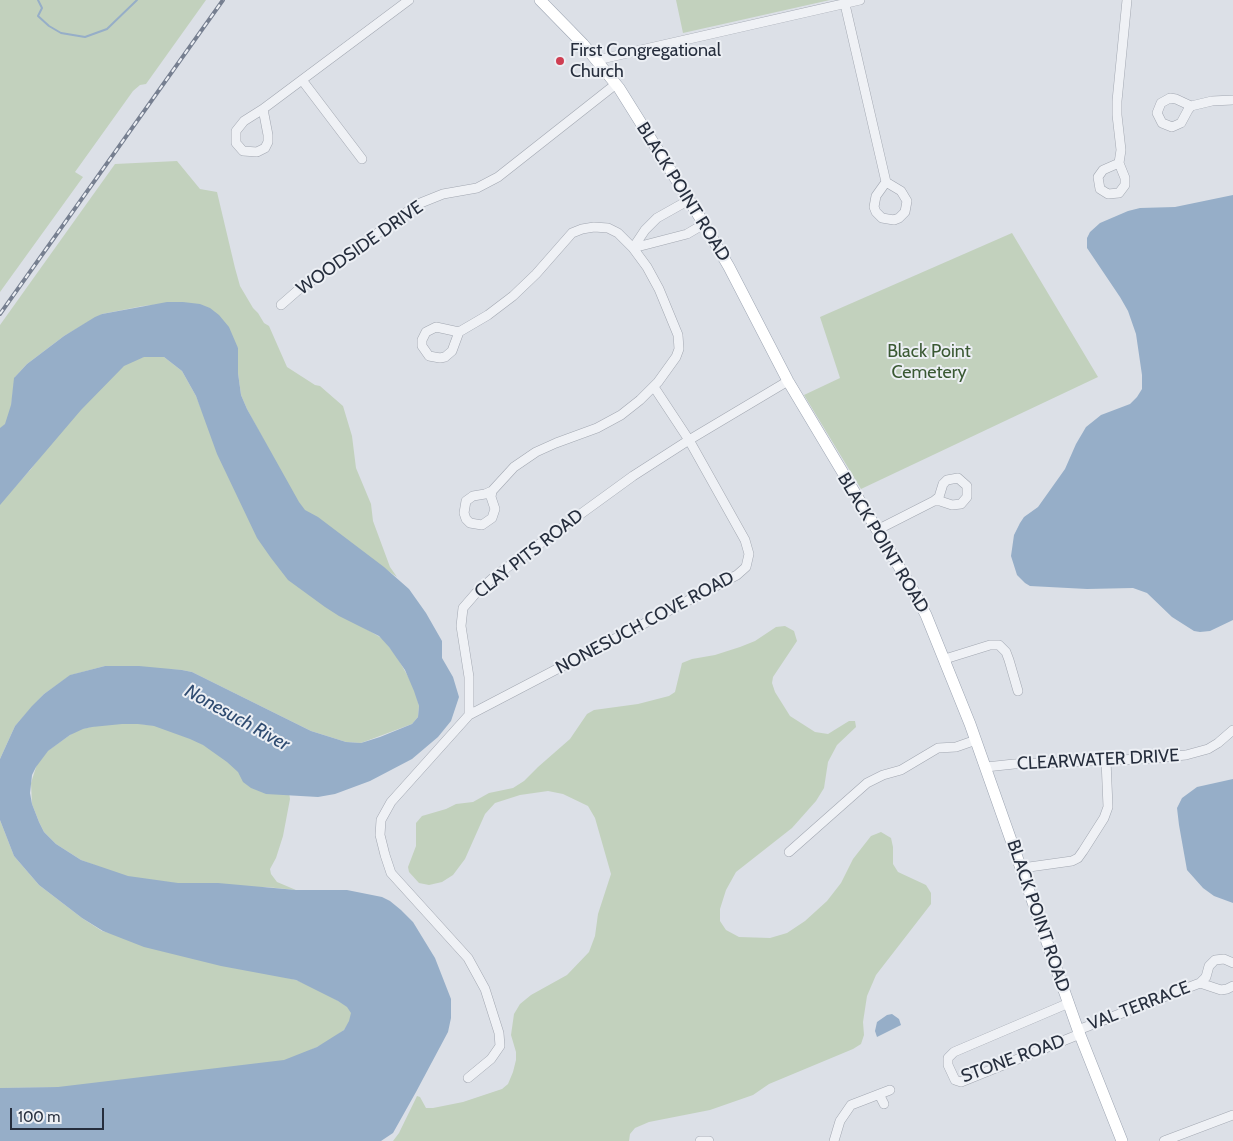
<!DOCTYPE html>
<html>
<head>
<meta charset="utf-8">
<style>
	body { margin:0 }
	#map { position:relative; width:1233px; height:1141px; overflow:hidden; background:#dce0e7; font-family:Cabin,sans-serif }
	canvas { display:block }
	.scale { position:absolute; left:10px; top:1108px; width:94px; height:22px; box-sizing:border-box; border:2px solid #262e3d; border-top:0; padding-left:6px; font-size:15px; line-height:18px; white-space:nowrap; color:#262e3d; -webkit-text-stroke:4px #eceff4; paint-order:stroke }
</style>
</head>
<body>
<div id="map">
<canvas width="1233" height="1141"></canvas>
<div class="scale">100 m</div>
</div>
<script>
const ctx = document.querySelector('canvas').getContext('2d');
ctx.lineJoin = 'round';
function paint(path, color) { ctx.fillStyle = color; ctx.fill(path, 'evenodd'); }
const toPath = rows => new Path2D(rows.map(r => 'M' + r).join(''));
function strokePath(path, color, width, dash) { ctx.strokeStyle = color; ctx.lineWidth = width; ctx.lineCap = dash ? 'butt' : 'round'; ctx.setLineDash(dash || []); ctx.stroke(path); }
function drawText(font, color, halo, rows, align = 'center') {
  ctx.font = font + ' Cabin,sans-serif'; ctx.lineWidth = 4; ctx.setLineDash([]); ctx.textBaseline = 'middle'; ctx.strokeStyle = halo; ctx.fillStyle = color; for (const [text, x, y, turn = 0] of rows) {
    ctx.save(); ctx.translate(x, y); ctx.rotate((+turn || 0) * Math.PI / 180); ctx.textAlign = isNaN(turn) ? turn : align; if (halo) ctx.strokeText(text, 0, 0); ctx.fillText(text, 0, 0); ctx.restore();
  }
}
const green = toPath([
	[0,0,206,0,146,84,140,85,133,91,75,172,83,177,0,292],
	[676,0,830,0,683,33],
	[177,161,200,189,217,192,235,268,240,286,253,308,258,313,264,323,269,326,287,367,315,385,320,386,343,406,352,436,356,468,371,504,373,521,390,567,397,577,302,512,247,409,241,395,238,373,238,348,183,302,143,306,102,314,64,336,27,364,15,377,9,421,0,429,0,325,115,164],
	[1012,233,1098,377,861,489,804,395,840,378,820,317],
	[152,356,164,357,182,371,196,396,202,411,340,613,383,639,397,657,414,687,419,706,418,717,412,724,361,743,346,742,311,731,192,672,182,670,105,666,71,675,44,694,15,726,0,759,0,503,31,469,63,426,126,363,143,357],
	[785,626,794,631,797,641,773,677,772,683,775,692,790,716,815,732,828,734,849,721,855,721,856,727,837,745,828,762,824,788,816,801,792,828,736,872,726,890,720,909,720,921,726,930,739,937,770,938,787,933,805,921,827,901,841,883,853,859,871,836,881,832,891,838,893,847,893,864,898,872,926,885,931,893,931,904,876,975,867,996,863,1022,864,1035,861,1044,853,1049,769,1084,753,1095,710,1110,649,1122,635,1128,630,1134,629,1141,393,1141,399,1133,417,1096,420,1097,426,1108,433,1108,463,1102,502,1089,508,1084,513,1072,516,1060,516,1052,511,1035,514,1014,520,1004,531,995,567,975,589,952,595,936,598,914,611,874,595,818,588,806,563,794,548,791,520,795,495,803,485,814,465,859,453,875,442,882,429,885,419,883,409,872,408,867,416,846,416,823,422,816,446,809,456,804,473,802,489,793,513,788,524,781,538,767,570,739,587,714,594,710,638,704,669,696,675,692,682,663,692,659,715,655,740,647,755,641,776,627],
	[118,721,173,728,289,792,290,799,283,836,276,858,270,869,271,874,277,882,296,890,266,887,223,890,123,876,81,860,56,844,44,832,39,822,32,804,31,783,37,764,46,752,77,730],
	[0,820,14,856,39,885,82,918,102,931,296,980,321,990,348,1007,353,1013,352,1019,344,1030,328,1042,287,1061,86,1087,0,1088]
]);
const water = toPath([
	[1233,195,1233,620,1210,631,1200,632,1194,631,1172,617,1147,593,1133,588,1087,589,1030,586,1025,583,1017,575,1011,556,1014,535,1020,523,1024,517,1038,507,1065,469,1076,444,1086,427,1101,415,1130,404,1137,397,1142,389,1142,375,1136,334,1128,311,1120,297,1087,248,1087,238,1090,232,1100,223,1128,211,1140,208,1175,207],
	[167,302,183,302,200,304,210,308,219,315,229,327,238,348,238,373,241,395,247,409,299,502,305,510,318,517,384,567,409,589,426,613,442,641,442,658,453,677,459,697,451,721,438,737,412,759,370,781,335,794,318,797,266,794,251,788,243,782,238,772,227,762,203,745,190,739,154,726,138,724,122,724,92,727,83,729,70,735,48,751,36,767,32,775,30,793,32,804,39,822,44,832,56,844,81,860,128,876,178,883,218,883,296,890,347,890,382,897,390,901,401,910,413,922,435,958,451,999,451,1018,448,1032,416,1092,393,1133,381,1141,0,1141,0,1088,58,1087,284,1060,317,1047,344,1030,349,1021,351,1013,347,1007,338,1001,296,980,221,966,144,947,103,931,82,918,39,885,14,856,0,820,0,759,15,726,32,706,44,694,70,675,105,666,139,666,182,670,192,672,311,731,346,742,361,743,380,737,412,724,418,717,419,706,414,691,405,670,389,647,379,636,339,616,325,607,288,580,271,558,257,538,217,454,196,396,182,371,164,357,144,357,124,366,81,410,0,505,0,428,5,424,11,405,14,378,27,364,64,336,95,317,102,314],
	[1233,779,1233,903,1214,896,1203,888,1187,870,1179,825,1177,808,1182,798,1197,787],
	[892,1014,899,1019,901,1025,877,1037,875,1031,877,1022,887,1015]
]);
const stream = toPath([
	[38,0,42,8,38,16,49,26,61,33,85,37,107,29,137,0]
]);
const minor = toPath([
	[844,0,886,182],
	[597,60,860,0],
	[302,80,362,159],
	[1170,98,1176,99,1191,106,1188,110,1181,123,1172,127,1162,123,1157,113,1161,103,1170,98],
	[1191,106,1212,101,1233,100],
	[263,109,409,0],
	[263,109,268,135,268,142,265,148,257,152,243,151,236,143,236,131,244,121,263,109],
	[1119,163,1121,150,1117,115,1117,101,1127,0],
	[1119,163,1125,178,1125,185,1119,193,1108,194,1100,189,1098,177,1103,170,1119,163],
	[886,182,901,191,907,201,905,212,899,218,894,220,882,218,876,212,874,207,876,196,886,182],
	[633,248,687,234,704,224],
	[633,248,645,230,657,218,689,200],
	[281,305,297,291,418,204,443,194,477,188,498,177,616,84],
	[436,327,459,332,452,351,445,357,440,358,429,356,422,346,422,340,426,332,436,327],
	[459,332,488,315,513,296,536,274,572,233,582,229,594,227,608,228,618,233,633,248,647,267,659,289,678,335,679,349,676,357,658,382,640,400,621,415,597,428,556,443,536,452,514,467,492,491],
	[492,491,491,497,495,509,492,518,482,525,470,523,466,519,464,513,466,501,473,496,485,494,492,491],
	[877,530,934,501,940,501,952,505,961,504,967,497,967,486,958,478,947,480,943,484,939,497,934,501],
	[945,659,990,645,999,645,1006,652,1009,660,1018,691],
	[469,715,737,575,746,567,749,554,745,540,689,440,654,387],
	[986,767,1014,764,1142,759,1186,755,1208,749,1218,743,1233,730],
	[789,852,867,783,883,775,901,770,938,748,956,747,976,740],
	[1022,868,1072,861,1078,858,1083,851,1104,818,1108,807,1106,760],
	[1233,963,1224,959,1215,960,1209,966,1206,977,1200,983,1221,990,1227,989,1233,986],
	[1069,1003,954,1052,948,1058,948,1065,955,1080,961,1082,1080,1034],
	[1078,1030,1200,983],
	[468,1078,491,1059,500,1046,499,1033,485,989,468,958,391,873,385,855,380,835,381,820,391,802,469,715,469,677,461,626,463,608,476,593,494,577,633,476,689,440,788,381],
	[879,1094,884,1104],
	[700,1141,709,1141],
	[834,1141,840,1121,851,1105,890,1090],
	[1164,1141,1233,1115]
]);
const major = toPath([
	[540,0,583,44,619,88,704,224,729,267,788,381,913,590,926,615,970,724,1078,1030,1122,1141]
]);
const rail = toPath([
	[0,314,223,0]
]);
const markers = [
	[560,61,5,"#cf3e52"]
];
const poiNames = [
	["First Congregational",570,51],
	["Church",570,72]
];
const streetNames = [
	["BLACK POINT ROAD",683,192,58],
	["WOODSIDE DRIVE",360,248,-35],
	["BLACK POINT ROAD",883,543,59],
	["CLAY PITS ROAD",529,554,-38],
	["NONESUCH COVE ROAD",645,623,-28],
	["CLEARWATER DRIVE",1098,760,-3],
	["BLACK POINT ROAD",1038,916,71],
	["VAL TERRACE",1139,1006,-21],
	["STONE ROAD",1013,1059,-20]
];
const parkNames = [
	["Black Point",929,352],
	["Cemetery",929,373]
];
const waterNames = [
	["Nonesuch River",237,718,29]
];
paint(green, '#c2d1bd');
paint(water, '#96aec8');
strokePath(stream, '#96aec8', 2);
strokePath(minor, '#a2a7b1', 10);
strokePath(major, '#9ca4b2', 12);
strokePath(minor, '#eff1f5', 9);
strokePath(major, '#fff', 11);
strokePath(rail, '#767f90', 4);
strokePath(rail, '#eceff4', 2, [5.5]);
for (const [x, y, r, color] of markers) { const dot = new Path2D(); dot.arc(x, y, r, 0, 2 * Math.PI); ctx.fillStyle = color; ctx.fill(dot); strokePath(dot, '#eceff4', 2); }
drawText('18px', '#262e3d', '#eceff4', poiNames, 'left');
drawText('18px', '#262e3d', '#eceff4', streetNames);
drawText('18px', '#3a5933', '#eceff4', parkNames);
drawText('italic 19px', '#304c71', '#eceff4', waterNames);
</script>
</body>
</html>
